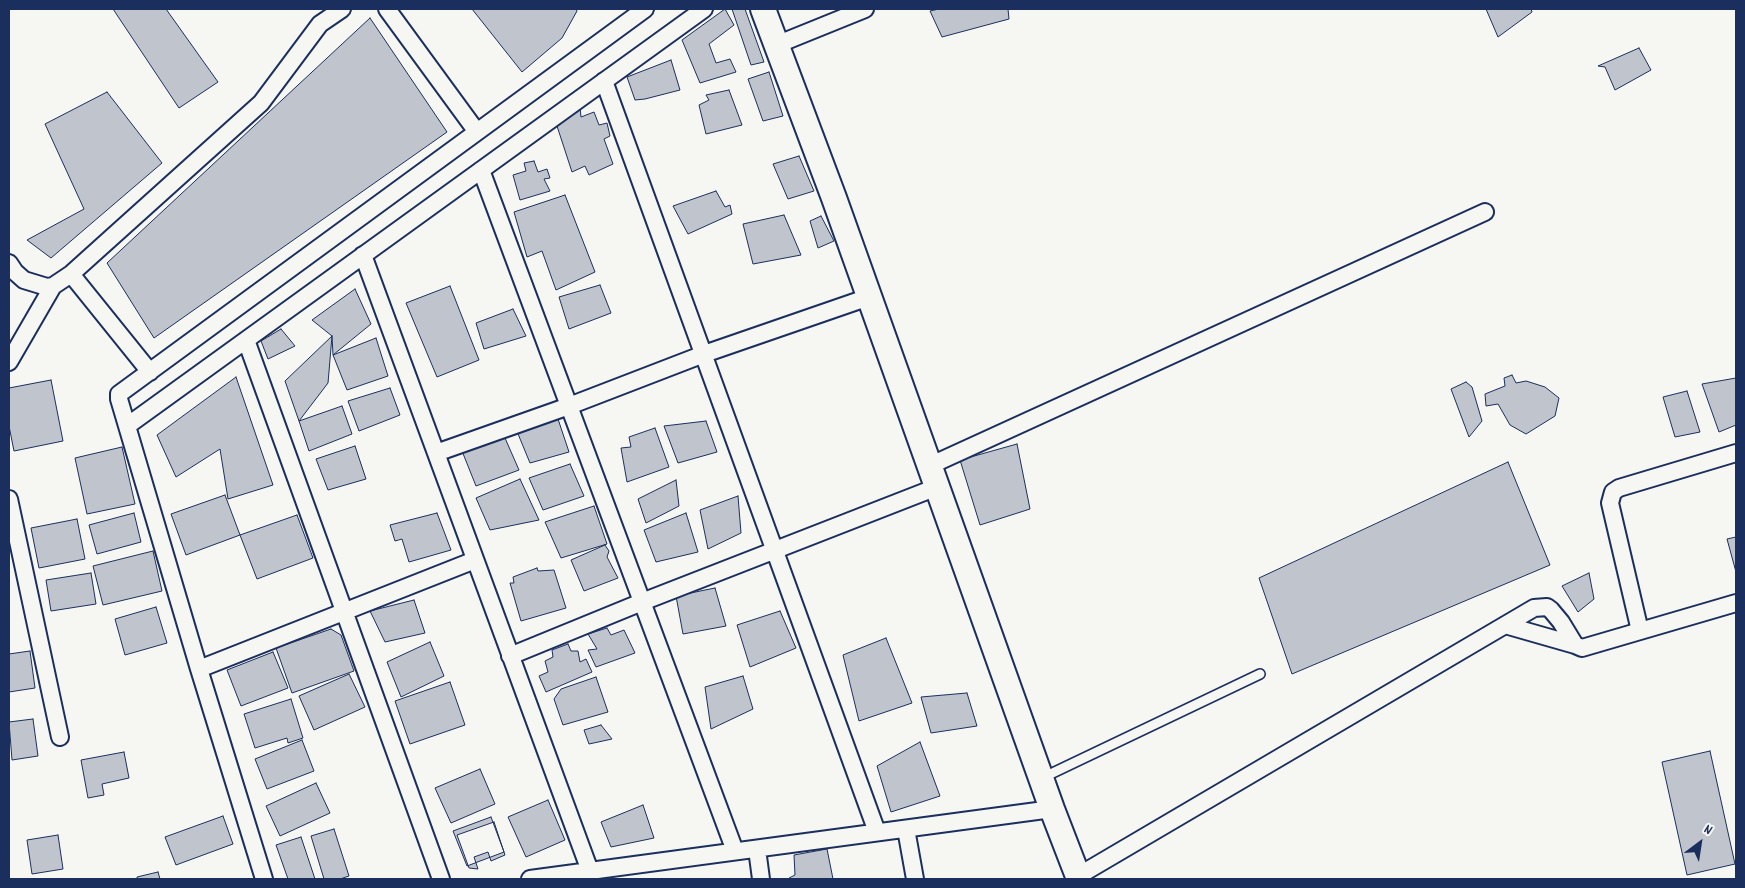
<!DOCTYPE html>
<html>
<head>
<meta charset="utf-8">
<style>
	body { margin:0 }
	#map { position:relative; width:1745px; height:888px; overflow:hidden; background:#f6f6f2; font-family:Dekko,sans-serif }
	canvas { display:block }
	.frame { position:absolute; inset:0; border:10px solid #1b2f5e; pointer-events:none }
	.north { position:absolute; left:1675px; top:818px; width:50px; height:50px; -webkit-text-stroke:4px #f6f6f2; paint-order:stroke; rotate:31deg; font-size:14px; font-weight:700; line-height:20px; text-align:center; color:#1b2f5e }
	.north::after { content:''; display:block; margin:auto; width:18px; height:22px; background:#1b2f5e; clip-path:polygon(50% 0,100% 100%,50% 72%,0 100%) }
</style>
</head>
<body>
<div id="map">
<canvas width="1745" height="888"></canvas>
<div class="frame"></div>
<div class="north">N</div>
</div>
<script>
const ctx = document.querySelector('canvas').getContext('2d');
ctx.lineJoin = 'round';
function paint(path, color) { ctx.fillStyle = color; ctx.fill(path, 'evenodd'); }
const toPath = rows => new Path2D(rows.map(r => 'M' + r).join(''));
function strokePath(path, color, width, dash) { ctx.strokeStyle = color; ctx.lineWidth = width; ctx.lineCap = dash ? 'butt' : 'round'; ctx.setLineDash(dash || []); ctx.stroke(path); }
const building = toPath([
	[113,9,166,9,218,82,179,108,113,9],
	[472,9,576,9,577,11,562,38,522,72,472,9],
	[725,9,734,25,709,44,716,63,730,59,736,72,700,83,682,40,725,9],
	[732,9,745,9,764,62,751,65,732,9],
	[939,9,1008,9,1009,19,942,37,930,11,939,9],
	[1486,9,1531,9,1532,12,1498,37,1486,9],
	[370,18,447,132,154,338,107,263,370,18],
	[1639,48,1651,70,1615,90,1605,67,1598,66,1639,48],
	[671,60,680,90,645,99,635,100,627,77,671,60],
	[769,72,783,116,763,121,748,79,769,72],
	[729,90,742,125,706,134,699,105,709,100,706,95,729,90],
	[107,92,162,163,51,258,27,240,84,209,45,124,107,92],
	[580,107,581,117,594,112,599,125,607,123,610,136,604,139,613,164,589,175,585,166,572,172,557,126,567,119,564,110,580,107],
	[799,156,814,191,788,199,773,164,799,156],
	[534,161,538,172,547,169,550,178,544,179,550,191,520,200,513,175,526,171,524,163,534,161],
	[716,191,725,207,730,205,732,214,688,234,673,206,716,191],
	[565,195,595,272,556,290,542,251,527,257,514,212,565,195],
	[784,215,801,255,753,264,743,224,784,215],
	[821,216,834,241,818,248,810,221,821,216],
	[600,285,611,313,569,329,559,297,600,285],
	[450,286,479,360,437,377,406,303,450,286],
	[355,289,371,324,333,355,332,336,312,320,355,289],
	[513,309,526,336,484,349,476,323,513,309],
	[281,329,295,346,268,359,261,341,281,329],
	[332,336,328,383,299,421,285,381,332,336],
	[376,338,388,376,347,390,333,355,376,338],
	[1512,375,1516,383,1526,381,1545,387,1559,398,1555,416,1526,434,1510,425,1498,404,1486,406,1485,394,1505,386,1504,378,1512,375],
	[236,377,273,485,228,499,220,449,176,477,157,435,236,377],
	[1736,378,1736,425,1719,432,1702,384,1736,378],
	[51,380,63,441,14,451,9,426,9,388,51,380],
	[1466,382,1472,387,1482,421,1469,437,1451,389,1466,382],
	[390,388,400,415,359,431,348,401,390,388],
	[1687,391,1700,432,1675,437,1663,397,1687,391],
	[342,406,352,434,309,451,299,421,342,406],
	[557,416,569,452,530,463,516,429,557,416],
	[706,421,717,452,678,463,664,426,706,421],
	[655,428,669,467,627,482,621,448,631,447,629,437,655,428],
	[505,438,519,470,476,486,462,451,505,438],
	[1017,444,1030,509,980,525,960,460,1017,444],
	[355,446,366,479,328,490,316,459,355,446],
	[122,447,135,504,87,514,75,458,122,447],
	[1508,462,1550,565,1292,674,1259,578,1508,462],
	[570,464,584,496,543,510,529,478,570,464],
	[520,479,539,520,490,530,476,498,520,479],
	[676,480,679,506,646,523,638,499,676,480],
	[225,495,240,535,186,555,171,514,225,495],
	[738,496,741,533,708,549,700,510,738,496],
	[594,506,607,544,561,558,545,522,594,506],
	[134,513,141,542,97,554,89,525,134,513],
	[437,513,451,550,409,562,402,539,395,541,390,525,437,513],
	[686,513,698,552,656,562,644,530,686,513],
	[297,515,313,558,257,579,240,535,297,515],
	[77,519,85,559,39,568,31,528,77,519],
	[1736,537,1736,572,1727,539,1736,537],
	[605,545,609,551,607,557,618,578,584,591,571,560,605,545],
	[153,551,162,591,103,605,93,566,153,551],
	[537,568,538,571,554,570,566,608,521,621,510,583,514,583,513,577,537,568],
	[91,573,96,604,51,611,46,580,91,573],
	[1589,573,1594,599,1578,612,1562,586,1589,573],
	[715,588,726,626,683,634,676,596,715,588],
	[414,600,425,633,385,642,370,611,414,600],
	[156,607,167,643,125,655,115,619,156,607],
	[780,611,796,648,750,667,737,625,780,611],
	[607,628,611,635,624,630,635,653,596,667,588,650,597,649,588,634,607,628],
	[331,629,341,635,354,671,292,693,276,648,331,629],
	[886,638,912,703,859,721,843,655,886,638],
	[430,642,444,676,401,697,387,662,430,642],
	[568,644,571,651,578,651,580,662,586,659,592,672,546,692,539,676,548,672,545,661,553,657,552,650,568,644],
	[30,651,35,688,9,692,9,654,30,651],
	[273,652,288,688,241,706,227,670,273,652],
	[349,674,365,707,314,730,299,696,349,674],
	[743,676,753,709,711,729,705,687,743,676],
	[596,677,608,712,563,725,554,699,561,689,596,677],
	[450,682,465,725,410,744,395,701,450,682],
	[967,693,977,726,931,733,921,697,967,693],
	[291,699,303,738,288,743,287,738,255,748,244,714,291,699],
	[33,719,38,756,12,760,9,722,33,719],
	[601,725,612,739,589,744,584,730,601,725],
	[302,740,314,771,267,789,255,759,302,740],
	[920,742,940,796,891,812,877,766,920,742],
	[1710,751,1735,864,1687,875,1662,762,1710,751],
	[124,752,129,778,102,784,104,795,88,798,81,760,124,752],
	[480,769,495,804,451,823,435,788,480,769],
	[316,783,330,813,280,836,266,806,316,783],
	[548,800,565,840,526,857,508,817,548,800],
	[643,805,654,838,611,847,601,822,643,805],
	[223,816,233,844,176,865,165,837,223,816],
	[491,817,504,852,467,866,453,831,491,817],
	[494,822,505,855,491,861,488,852,474,857,478,869,469,868,457,835,494,822],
	[334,829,349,876,340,879,324,879,311,836,334,829],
	[58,835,63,869,32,874,27,840,58,835],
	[301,837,315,879,288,879,276,845,301,837],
	[827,849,833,879,790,879,789,878,795,875,794,855,827,849],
	[158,872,160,879,137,879,137,877,158,872]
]);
const service = toPath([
	[1042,778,1260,674]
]);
const minor = toPath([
	[387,9,477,132],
	[776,45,865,9],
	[604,81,877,832],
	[481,170,735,851],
	[363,255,590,871],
	[9,263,15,272,24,280,47,287,53,286,71,274,261,103,320,24,342,9],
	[71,274,150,372],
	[246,340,441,879],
	[9,362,53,286],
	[127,426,704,9],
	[436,453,569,406,704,354,869,297],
	[929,466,1485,212],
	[9,499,60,737],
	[1505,625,1575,645],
	[1640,631,1610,503,1613,492,1619,488,1736,453],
	[510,656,642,602,937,487],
	[199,669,475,560],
	[906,829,915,879],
	[757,849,761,879],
	[1078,876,1534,608,1547,607,1551,610,1561,622,1575,645,1582,648,1736,603],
	[264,879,199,669,119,399,119,394,645,9],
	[530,879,1052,809]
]);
const secondary = toPath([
	[763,9,834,198,1052,809,1079,879]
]);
paint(building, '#c0c4cd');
strokePath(building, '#1b2f5e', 1);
strokePath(service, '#1b2f5e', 12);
strokePath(minor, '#1b2f5e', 20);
strokePath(secondary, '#1b2f5e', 28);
strokePath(service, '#f6f6f2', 9);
strokePath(minor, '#f6f6f2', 16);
strokePath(secondary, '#f6f6f2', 24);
</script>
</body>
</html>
